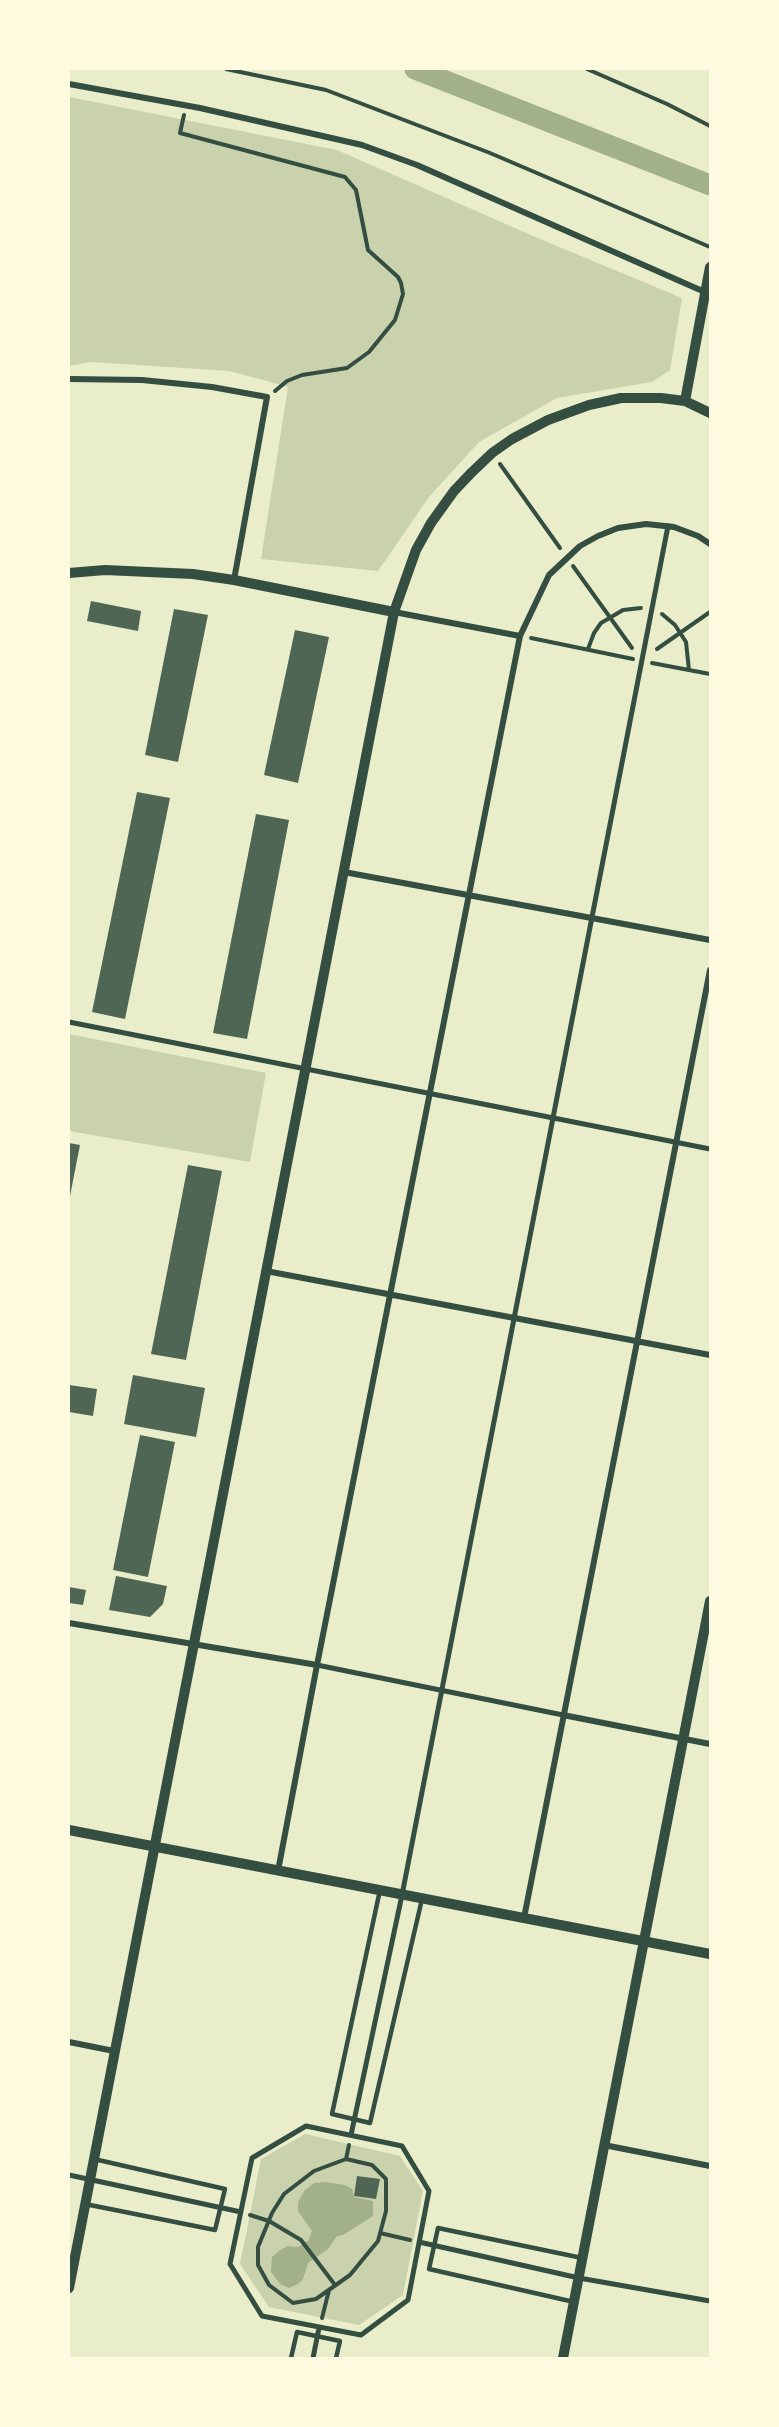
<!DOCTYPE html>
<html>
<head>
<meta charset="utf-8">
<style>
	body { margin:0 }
	#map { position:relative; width:779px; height:2427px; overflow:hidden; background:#e9edc9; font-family:Roboto,sans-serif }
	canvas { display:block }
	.frame { position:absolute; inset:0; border:70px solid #fefae0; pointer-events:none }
</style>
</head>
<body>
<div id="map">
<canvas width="779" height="2427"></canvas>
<div class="frame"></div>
</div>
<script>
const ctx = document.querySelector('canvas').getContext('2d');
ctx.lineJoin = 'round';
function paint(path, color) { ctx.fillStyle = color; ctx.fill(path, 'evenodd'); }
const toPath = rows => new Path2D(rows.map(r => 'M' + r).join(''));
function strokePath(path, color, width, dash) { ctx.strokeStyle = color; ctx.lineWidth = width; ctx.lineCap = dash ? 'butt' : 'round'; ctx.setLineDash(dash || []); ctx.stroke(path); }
const green = toPath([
	[69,97,337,150,540,239,682,298,670,370,652,382,557,398,479,442,429,497,378,571,261,559,288,387,230,371,91,362,69,366],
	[69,1034,266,1073,250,1162,69,1131],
	[305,2134,400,2156,423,2191,403,2295,359,2325,269,2307,240,2264,261,2159]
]);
const water = toPath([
	[326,2182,345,2185,352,2189,354,2197,373,2201,373,2216,343,2235,337,2236,328,2249,308,2263,303,2279,298,2284,289,2288,280,2284,271,2272,272,2257,280,2250,288,2246,298,2247,309,2240,312,2231,298,2211,298,2202,304,2191,314,2183]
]);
const canal = toPath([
	[415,69,710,185]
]);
const building = toPath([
	[91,601,141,611,138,631,87,621],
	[174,609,208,615,178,762,145,755],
	[295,630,329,637,298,783,264,775],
	[137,792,170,798,125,1019,92,1012],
	[256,814,289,820,247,1039,213,1033],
	[69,1143,80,1145,70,1196,69,1196],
	[188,1165,222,1171,186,1360,151,1354],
	[133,1375,205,1388,196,1437,124,1424],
	[69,1385,97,1389,93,1416,69,1412],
	[140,1435,175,1442,148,1577,113,1570],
	[116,1576,167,1586,163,1604,150,1617,109,1610],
	[69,1587,86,1590,83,1605,69,1603],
	[357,2176,380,2179,376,2199,354,2196]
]);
const path = toPath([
	[226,69,326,90,490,153,710,247],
	[587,69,667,104,710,126],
	[184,115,180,133,345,177,356,190,368,250,398,277,401,283,403,294,395,320,369,352,347,368,302,375,287,381,275,391],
	[500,464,560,548],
	[573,566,632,648],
	[662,614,675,625,686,642,689,670],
	[531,638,633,659],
	[588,649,594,633,601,623,623,610,641,608],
	[657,649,710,612],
	[652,663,710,674],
	[346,2159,372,2165,386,2179,386,2211,378,2241,350,2275,316,2299,293,2303,269,2285,258,2265,258,2247,272,2213,284,2194,314,2171,346,2159],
	[346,2159,349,2145],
	[250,2215,269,2221,301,2240,335,2285],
	[380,2233,410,2240],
	[322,2318,329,2290]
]);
const service = toPath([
	[380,1890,332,2114,370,2123,422,1899],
	[85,2204,215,2230,225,2189,94,2159],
	[574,2302,429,2269,438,2228,582,2258],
	[291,2358,297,2332,340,2341,336,2358]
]);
const pedestrian = toPath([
	[69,1022,710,1149],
	[317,1665,563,1715],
	[306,2126,402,2146,429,2191,408,2300,361,2335,262,2316,230,2264,252,2158,306,2126],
	[351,2135,402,1895,668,526],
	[69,2175,241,2212],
	[419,2242,579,2278,710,2301],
	[313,2358,319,2328]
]);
const minor = toPath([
	[69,84,200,108,362,145,417,165,707,293],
	[69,379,142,380,212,387,267,397,234,580],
	[394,612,520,636],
	[344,872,710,940],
	[266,1271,710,1355],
	[69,1623,317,1665],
	[563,1715,710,1744],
	[278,1871,317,1665,520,636,549,575,580,546,598,536,618,528,646,524,674,527,698,536,710,544],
	[524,1918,710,970],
	[69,2042,114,2051],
	[604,2145,710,2166]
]);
const tertiary = toPath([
	[685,401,710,267],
	[69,573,105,570,193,574,234,580,394,612],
	[69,1830,710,1954],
	[69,2288,394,612,416,550,431,523,454,491,472,472,492,453,512,439,548,420,589,405,621,398,661,398,685,401,710,413],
	[563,2358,710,1601]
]);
paint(green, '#cad2ad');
paint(water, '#a3b18a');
strokePath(canal, '#a3b18a', 21);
paint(building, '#4f6655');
strokePath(path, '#344e41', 4);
strokePath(service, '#344e41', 4.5);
strokePath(pedestrian, '#344e41', 5);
strokePath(minor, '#344e41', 6);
strokePath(tertiary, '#344e41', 10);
</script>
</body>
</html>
